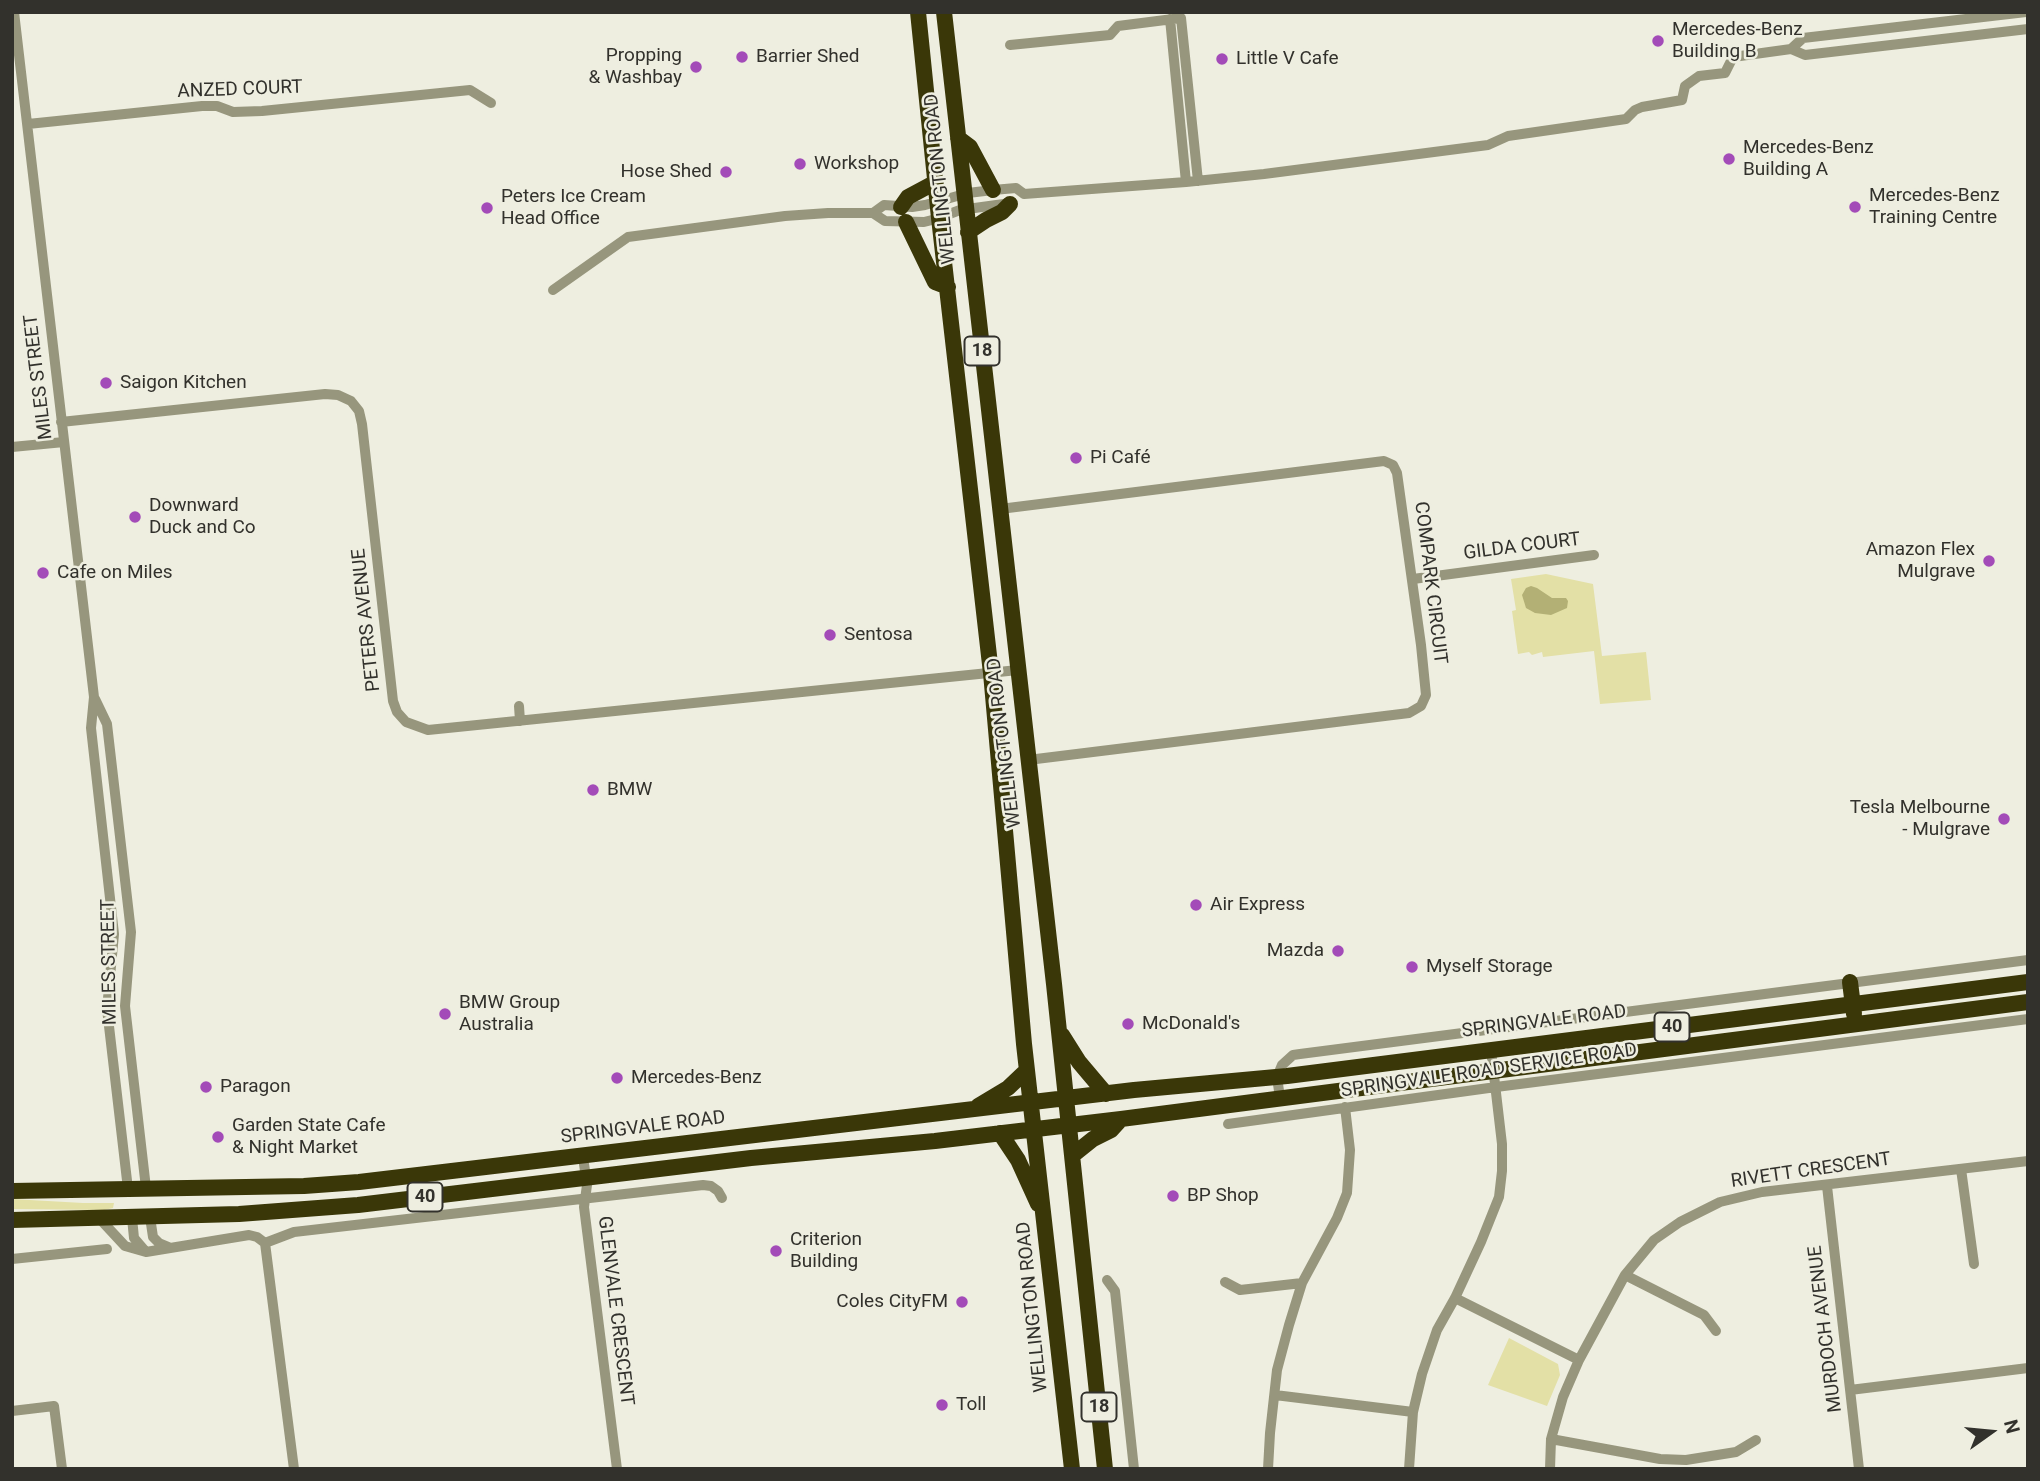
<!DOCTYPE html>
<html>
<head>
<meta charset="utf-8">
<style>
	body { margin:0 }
	#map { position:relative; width:2040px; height:1481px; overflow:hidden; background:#eeeee0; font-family:Roboto,sans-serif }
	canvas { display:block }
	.frame { position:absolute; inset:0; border:14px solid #32312c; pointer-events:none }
	.north { position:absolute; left:1956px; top:1397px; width:70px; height:70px; -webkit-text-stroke:5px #eeeee0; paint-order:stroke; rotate:75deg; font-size:19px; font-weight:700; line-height:28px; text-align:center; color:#32312c }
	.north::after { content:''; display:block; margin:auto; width:24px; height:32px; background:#32312c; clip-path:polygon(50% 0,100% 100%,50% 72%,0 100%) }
</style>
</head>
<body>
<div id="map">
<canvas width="2040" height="1481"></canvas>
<div class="frame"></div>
<div class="north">N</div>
</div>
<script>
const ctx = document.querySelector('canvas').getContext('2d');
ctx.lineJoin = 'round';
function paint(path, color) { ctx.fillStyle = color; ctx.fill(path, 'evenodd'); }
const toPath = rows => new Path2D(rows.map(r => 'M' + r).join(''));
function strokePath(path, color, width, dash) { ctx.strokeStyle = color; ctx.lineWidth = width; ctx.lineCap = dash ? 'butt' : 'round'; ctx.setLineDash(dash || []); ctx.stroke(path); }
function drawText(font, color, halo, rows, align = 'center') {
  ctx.font = font + ' Roboto,sans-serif'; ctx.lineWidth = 5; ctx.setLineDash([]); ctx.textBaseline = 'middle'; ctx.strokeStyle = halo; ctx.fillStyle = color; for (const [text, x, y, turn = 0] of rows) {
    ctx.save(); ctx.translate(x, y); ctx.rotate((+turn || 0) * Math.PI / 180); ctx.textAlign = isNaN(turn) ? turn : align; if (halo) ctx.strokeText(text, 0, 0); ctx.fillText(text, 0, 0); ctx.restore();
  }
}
const green = toPath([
	[1546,574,1593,584,1602,656,1646,652,1651,700,1600,704,1594,651,1543,657,1542,652,1532,655,1529,652,1518,654,1512,611,1516,610,1511,579],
	[12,1199,83,1203,114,1203,113,1208,104,1210,12,1209],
	[1509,1338,1558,1364,1560,1375,1547,1406,1488,1385]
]);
const water = toPath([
	[1531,586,1537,588,1552,598,1566,598,1568,601,1567,608,1551,615,1535,613,1526,608,1522,595,1526,588]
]);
const minor = toPath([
	[14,12,94,697,91,728,114,934,107,1009,128,1189],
	[1170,19,1186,182],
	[1010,45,1110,35,1118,26,1181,18,1198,181],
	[1791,49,1803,38,2026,12],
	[28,124,202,106,217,106,233,112,262,111,470,90,491,103],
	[873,213,884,205,912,207,925,205,968,193,993,190,1016,188,1024,194,1186,182,1264,174,1488,145,1508,136,1626,119,1635,110,1642,107,1682,100,1685,86,1699,76,1725,73,1733,57,1791,49,1805,55,2028,29],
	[553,290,628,237,785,216,828,213,873,213,885,221,924,222,936,219,960,210,1011,203],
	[61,422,325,394,338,395,351,401,359,411,362,424,393,701,397,712,406,722,428,730,1018,670],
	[12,447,64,442],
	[1000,509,1384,461,1393,465,1397,473,1421,645,1426,695,1421,706,1409,713,1028,760],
	[1413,579,1594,555],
	[95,699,107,724,131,932,125,1006,146,1188],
	[519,706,520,721],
	[1280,1098,1277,1077,1282,1065,1293,1055,1300,1054,2028,960],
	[1228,1124,1496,1087,2028,1019],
	[583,1157,587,1185,584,1207,617,1469],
	[1961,1169,1974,1264],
	[1827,1186,1859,1469],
	[150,1217,153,1237,159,1243,171,1248],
	[99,1218,125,1246,146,1252],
	[132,1218,134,1238,146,1252,249,1235,257,1237,265,1243],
	[265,1243,294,1232,703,1185,711,1186,718,1191,722,1198],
	[265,1243,294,1469],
	[12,1259,107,1249],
	[1625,1275,1704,1315,1716,1331],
	[1107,1280,1115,1291,1134,1469],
	[1225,1282,1240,1290,1302,1283],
	[1455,1298,1579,1360],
	[1850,1390,2028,1368],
	[1275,1395,1413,1412],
	[12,1411,54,1406,62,1469],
	[1551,1439,1660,1459,1686,1460,1736,1452,1756,1440],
	[1268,1469,1270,1433,1277,1370,1289,1325,1302,1283,1337,1218,1347,1193,1350,1150,1345,1107],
	[1409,1469,1413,1412,1422,1374,1437,1330,1455,1298,1481,1242,1499,1197,1502,1171,1502,1144,1491,1050],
	[1550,1469,1551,1439,1563,1397,1579,1360,1625,1275,1654,1240,1680,1222,1720,1202,1762,1192,2028,1161]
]);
const highway = toPath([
	[918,12,939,218,991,673,1024,1044,1072,1469],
	[944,12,1054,984,1105,1469],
	[958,138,970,147,993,190],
	[901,207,908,197,936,182],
	[906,222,935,282,948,287],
	[968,232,986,220,1002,212,1010,204],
	[1850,982,1854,1014],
	[1062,1035,1079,1062,1106,1094],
	[978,1106,1008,1088,1027,1070],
	[1000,1133,1018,1160,1038,1204],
	[1073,1155,1093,1139,1111,1130,1121,1119],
	[12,1191,304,1186,359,1182,1134,1090,1287,1076,2028,982],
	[12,1220,239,1214,358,1205,751,1158,935,1141,1121,1119,2028,1002]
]);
const markers = [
	[1658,41,7,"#a34bb8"],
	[742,57,7,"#a34bb8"],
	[1222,59,7,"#a34bb8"],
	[696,67,7,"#a34bb8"],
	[1729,159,7,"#a34bb8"],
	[800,164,7,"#a34bb8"],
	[726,172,7,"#a34bb8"],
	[1855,207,7,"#a34bb8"],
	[487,208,7,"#a34bb8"],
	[106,383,7,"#a34bb8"],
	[1076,458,7,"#a34bb8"],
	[135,517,7,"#a34bb8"],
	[1989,561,7,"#a34bb8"],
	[43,573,7,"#a34bb8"],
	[830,635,7,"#a34bb8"],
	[593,790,7,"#a34bb8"],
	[2004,819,7,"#a34bb8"],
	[1196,905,7,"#a34bb8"],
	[1338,951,7,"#a34bb8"],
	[1412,967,7,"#a34bb8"],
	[445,1014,7,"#a34bb8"],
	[1128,1024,7,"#a34bb8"],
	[617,1078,7,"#a34bb8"],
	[206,1087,7,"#a34bb8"],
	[218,1137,7,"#a34bb8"],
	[1173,1196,7,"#a34bb8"],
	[776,1251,7,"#a34bb8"],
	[962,1302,7,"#a34bb8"],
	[942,1405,7,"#a34bb8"]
];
const shields = [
	[982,351,35],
	[1672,1027,35],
	[425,1197,35],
	[1099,1407,35]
];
const shieldNames = [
	["18",982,351],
	["40",1672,1027],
	["40",425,1197],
	["18",1099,1407]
];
const poiNames = [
	["Mercedes-Benz",1672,30],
	["Building B",1672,52],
	["Propping",682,56,"right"],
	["& Washbay",682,78,"right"],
	["Barrier Shed",756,57],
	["Little V Cafe",1236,59],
	["Mercedes-Benz",1743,148],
	["Building A",1743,170],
	["Workshop",814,164],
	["Hose Shed",712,172,"right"],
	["Mercedes-Benz",1869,196],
	["Training Centre",1869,218],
	["Peters Ice Cream",501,197],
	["Head Office",501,219],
	["Saigon Kitchen",120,383],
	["Pi Café",1090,458],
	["Downward",149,506],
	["Duck and Co",149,528],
	["Amazon Flex",1975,550,"right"],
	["Mulgrave",1975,572,"right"],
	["Cafe on Miles",57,573],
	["Sentosa",844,635],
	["BMW",607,790],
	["Tesla Melbourne",1990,808,"right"],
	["- Mulgrave",1990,830,"right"],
	["Air Express",1210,905],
	["Mazda",1324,951,"right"],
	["Myself Storage",1426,967],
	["BMW Group",459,1003],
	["Australia",459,1025],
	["McDonald's",1142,1024],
	["Mercedes-Benz",631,1078],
	["Paragon",220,1087],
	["Garden State Cafe",232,1126],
	["& Night Market",232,1148],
	["BP Shop",1187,1196],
	["Criterion",790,1240],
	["Building",790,1262],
	["Coles CityFM",948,1302,"right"],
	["Toll",956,1405]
];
const streetNames = [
	["ANZED COURT",240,90,-2],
	["WELLINGTON ROAD",941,179,-96],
	["MILES STREET",39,377,-97],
	["GILDA COURT",1522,547,-7],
	["COMPARK CIRCUIT",1430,583,83],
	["PETERS AVENUE",367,620,-96],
	["WELLINGTON ROAD",1005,743,-97],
	["MILES STREET",110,962,-91],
	["SPRINGVALE ROAD",1544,1022,-7],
	["SPRINGVALE ROAD SERVICE ROAD",1489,1071,-8],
	["SPRINGVALE ROAD",643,1128,-7],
	["RIVETT CRESCENT",1811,1171,-8],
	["WELLINGTON ROAD",1033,1307,-96],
	["GLENVALE CRESCENT",615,1311,83],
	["MURDOCH AVENUE",1826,1329,-97]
];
paint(green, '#e3e0a6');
paint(water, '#b3b075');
strokePath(minor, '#97967d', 10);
strokePath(highway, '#3a3708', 16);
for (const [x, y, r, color] of markers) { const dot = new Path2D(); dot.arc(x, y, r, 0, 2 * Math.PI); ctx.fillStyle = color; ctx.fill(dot); strokePath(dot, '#eeeee0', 2.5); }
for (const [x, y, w] of shields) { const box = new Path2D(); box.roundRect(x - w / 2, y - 14.5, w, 29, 5); ctx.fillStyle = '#eeeee0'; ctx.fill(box); strokePath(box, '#32312c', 2); }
drawText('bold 18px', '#32312c', null, shieldNames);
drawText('19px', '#32312c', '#eeeee0', poiNames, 'left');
drawText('19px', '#32312c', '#eeeee0', streetNames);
</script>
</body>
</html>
